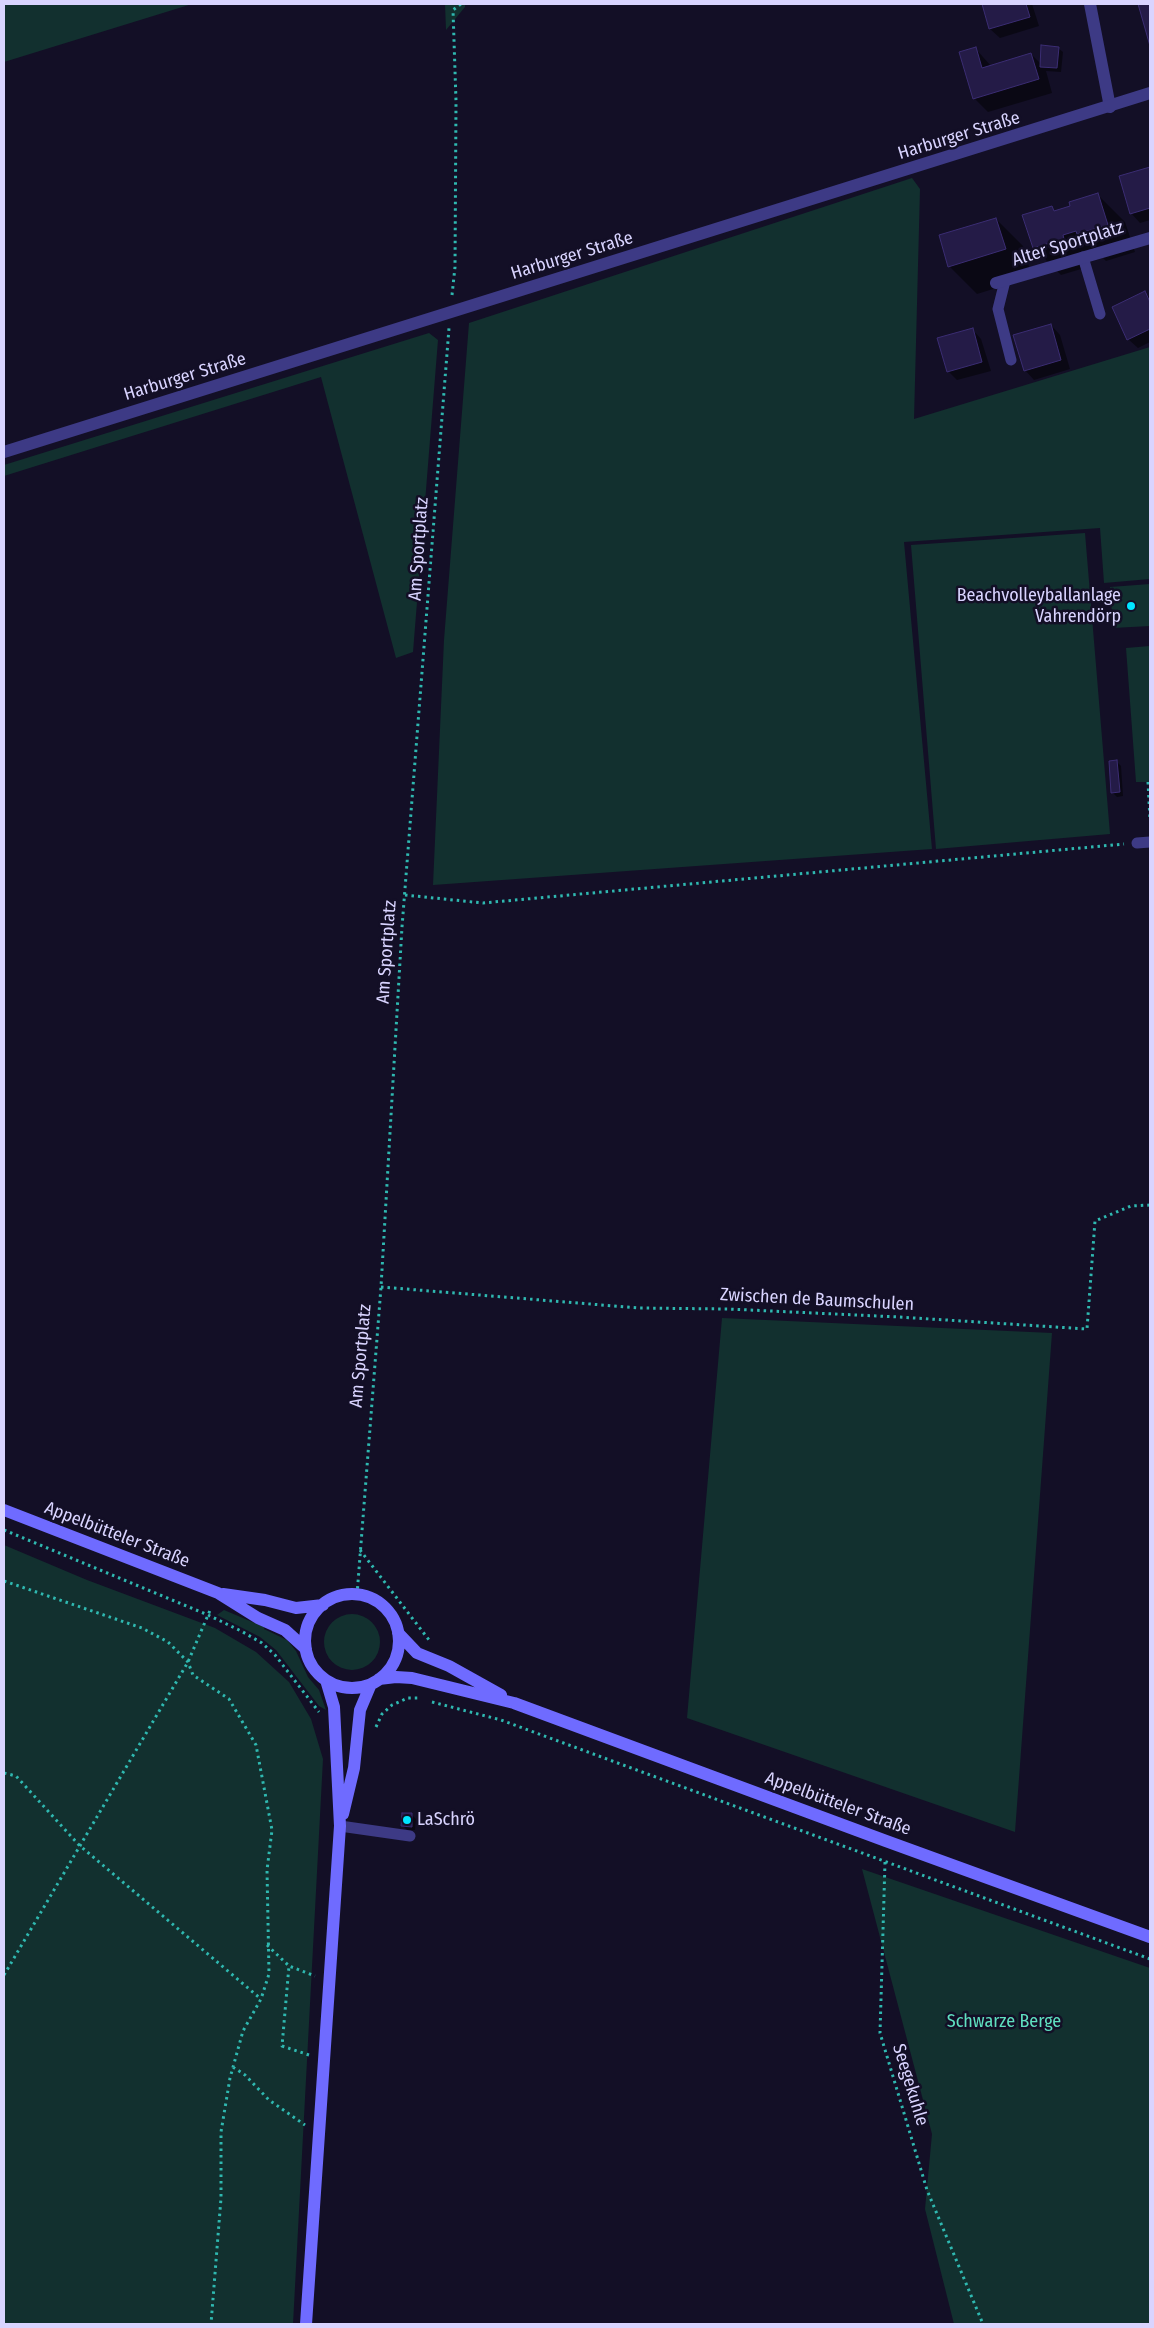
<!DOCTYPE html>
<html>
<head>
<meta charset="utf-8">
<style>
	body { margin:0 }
	#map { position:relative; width:1154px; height:2328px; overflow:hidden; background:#130f26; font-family:"Fira Sans Condensed",sans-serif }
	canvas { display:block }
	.frame { position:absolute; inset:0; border:5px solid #d9d4ff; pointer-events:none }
</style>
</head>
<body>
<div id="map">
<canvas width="1154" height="2328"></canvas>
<div class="frame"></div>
</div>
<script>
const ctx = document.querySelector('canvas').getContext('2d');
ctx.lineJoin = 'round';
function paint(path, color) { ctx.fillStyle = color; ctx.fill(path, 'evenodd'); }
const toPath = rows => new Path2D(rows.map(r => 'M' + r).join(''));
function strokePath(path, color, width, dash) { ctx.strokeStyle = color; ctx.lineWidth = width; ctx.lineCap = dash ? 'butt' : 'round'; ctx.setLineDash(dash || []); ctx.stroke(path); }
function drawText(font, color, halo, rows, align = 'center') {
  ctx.font = font + ' "Fira Sans Condensed",sans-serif'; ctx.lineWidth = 5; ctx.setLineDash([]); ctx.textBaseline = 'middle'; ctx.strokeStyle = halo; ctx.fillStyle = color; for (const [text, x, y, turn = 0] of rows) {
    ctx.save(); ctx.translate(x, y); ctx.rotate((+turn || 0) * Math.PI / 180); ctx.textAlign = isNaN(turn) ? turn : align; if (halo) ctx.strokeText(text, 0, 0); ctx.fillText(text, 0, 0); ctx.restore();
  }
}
const green = toPath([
	[4,4,192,4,4,62],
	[445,4,465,4,465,7,446,30],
	[912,178,920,189,914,419,1150,347,1150,579,1104,583,1100,528,904,542,932,849,433,885,444,640,469,323],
	[429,333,438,340,413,652,396,658,321,377,4,476,4,465],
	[1085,533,1110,834,936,849,911,545],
	[1150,584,1150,626,1113,628,1110,587],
	[1150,646,1150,782,1136,782,1126,648],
	[722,1318,1052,1333,1015,1832,687,1718],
	[4,1545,87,1580,215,1628,256,1652,289,1682,311,1719,323,1759,293,2324,4,2324],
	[224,1610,264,1627,264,1629,287,1640,296,1651,308,1677,319,1690,326,1710,319,1706,276,1650,260,1637,217,1615],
	'324 1642a28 28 0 1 1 56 0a28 28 0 1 1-56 0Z',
	[862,1869,1150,1968,1150,2324,954,2324,925,2209,932,2134]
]);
const shadow = toPath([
	[983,4,1032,4,1039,26,1000,38,990,29],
	[975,48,991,66,1031,54,1041,64,1058,48,1063,52,1061,72,1046,71,1052,93,988,112,974,98],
	[1150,168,1150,220,1140,223,1131,213,1121,177],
	[1098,195,1125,222,1135,252,1106,261,1103,258,1090,262,1091,266,1061,275,1034,248,1052,208,1056,212],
	[996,219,1023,246,1032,277,977,294,949,266],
	[1145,293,1150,298,1150,342,1138,348,1128,339],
	[1051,325,1060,335,1070,369,1034,380,1025,370],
	[972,329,981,339,991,371,957,380,948,371],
	[1116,761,1121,766,1123,796,1117,797,1112,792],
	[412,1815,416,1819,415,1830,407,1830,403,1826]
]);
const building = toPath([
	[982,4,1026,4,1030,17,989,29,982,4],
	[1138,4,1150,4,1150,46,1138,4],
	[1041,45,1059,47,1057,68,1040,67,1041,45],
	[976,47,982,68,1031,53,1039,79,973,99,959,52,976,47],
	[1150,167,1150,208,1130,214,1119,176,1150,167],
	[1098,193,1108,225,1077,234,1076,231,1063,235,1064,239,1033,248,1022,215,1052,206,1054,211,1070,206,1069,202,1098,193],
	[996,218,1006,249,948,267,939,235,996,218],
	[1145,291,1150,302,1150,329,1127,340,1112,307,1145,291],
	[1051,324,1061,360,1024,371,1013,335,1051,324],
	[973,328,982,362,947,372,937,338,973,328],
	[1117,760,1120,792,1111,793,1109,761,1117,760],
	[402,1813,412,1813,412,1827,401,1826,402,1813]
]);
const path = toPath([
	[452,295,455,267,456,101,453,10,461,4],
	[1148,782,1150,820],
	[405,895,483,903,1124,844],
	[381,1287,639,1308,728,1309,899,1317,1087,1329,1095,1221,1131,1206,1150,1205],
	[4,1530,208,1615,241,1631,262,1643,275,1655,319,1712],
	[360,1550,429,1640],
	[4,1581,142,1628,168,1642,188,1662,193,1675,229,1699,256,1745,272,1830,267,1870,269,1974,261,1999,243,2031,230,2078,221,2132,221,2198,211,2324],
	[357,1595,381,1287,402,927,449,328],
	[432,1702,501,1720,1150,1959],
	[376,1727,382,1714,392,1705,408,1698,419,1698],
	[4,1773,16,1776,79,1845,261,1999],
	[885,1862,880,2033,927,2190,983,2324],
	[267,1945,289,1966],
	[4,1975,188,1662,211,1608],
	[309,2055,282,2046,289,1966,315,1976],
	[233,2067,245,2075,269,2100,305,2125]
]);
const service = toPath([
	[1083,257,1100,314],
	[1005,281,998,309,1011,360],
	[1137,843,1150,842],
	[340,1826,410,1836]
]);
const minor = toPath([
	[1090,4,1110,107],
	[996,283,1150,238]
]);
const tertiary = toPath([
	[4,452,1150,93]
]);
const secondary = toPath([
	[4,1510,218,1593,258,1618,285,1630,306,1649],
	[223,1594,265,1600,296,1608,323,1605],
	'305 1641a47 47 0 1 1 94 0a47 47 0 1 1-94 0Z',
	[398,1633,417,1653,449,1666,501,1695],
	[379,1679,396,1677,412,1678,514,1703,886,1841,1150,1937],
	[343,1814,354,1768,360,1710,371,1684],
	[306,2324,340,1826,334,1707,326,1680]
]);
const markers = [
	[1131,606,5,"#00e5ff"],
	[407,1820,5,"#00e5ff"]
];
const streetNames = [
	["Harburger Straße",959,136,-17],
	["Alter Sportplatz",1068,244,-17],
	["Harburger Straße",572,256,-17],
	["Harburger Straße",185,377,-17],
	["Am Sportplatz",419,549,-86],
	["Am Sportplatz",387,952,-86],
	["Zwischen de Baumschulen",817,1300,3],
	["Am Sportplatz",361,1356,-85],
	["Appelbütteler Straße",117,1535,21],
	["Appelbütteler Straße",838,1804,20],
	["Seegekuhle",910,2085,73]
];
const poiNames = [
	["Beachvolleyballanlage",1121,596],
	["Vahrendörp",1121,617],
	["LaSchrö",417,1820,"left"]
];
const parkNames = [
	["Schwarze Berge",1004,2022]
];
paint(green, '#12302f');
paint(shadow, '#0007');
paint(building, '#241b47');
strokePath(building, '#3b2d73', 1);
strokePath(path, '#2fb8b0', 3, [2.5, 4]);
strokePath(service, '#3d3a85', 11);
strokePath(minor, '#3d3a85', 12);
strokePath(tertiary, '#3d3a85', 12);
strokePath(secondary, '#6f6bff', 12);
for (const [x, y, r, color] of markers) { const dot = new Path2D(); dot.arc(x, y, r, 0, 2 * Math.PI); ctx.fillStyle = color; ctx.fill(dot); strokePath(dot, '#130f26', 2); }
drawText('18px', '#d9d4ff', '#130f26', streetNames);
drawText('18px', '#d9d4ff', '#130f26', poiNames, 'right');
drawText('18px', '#5fe0c0', '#130f26', parkNames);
</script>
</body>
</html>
